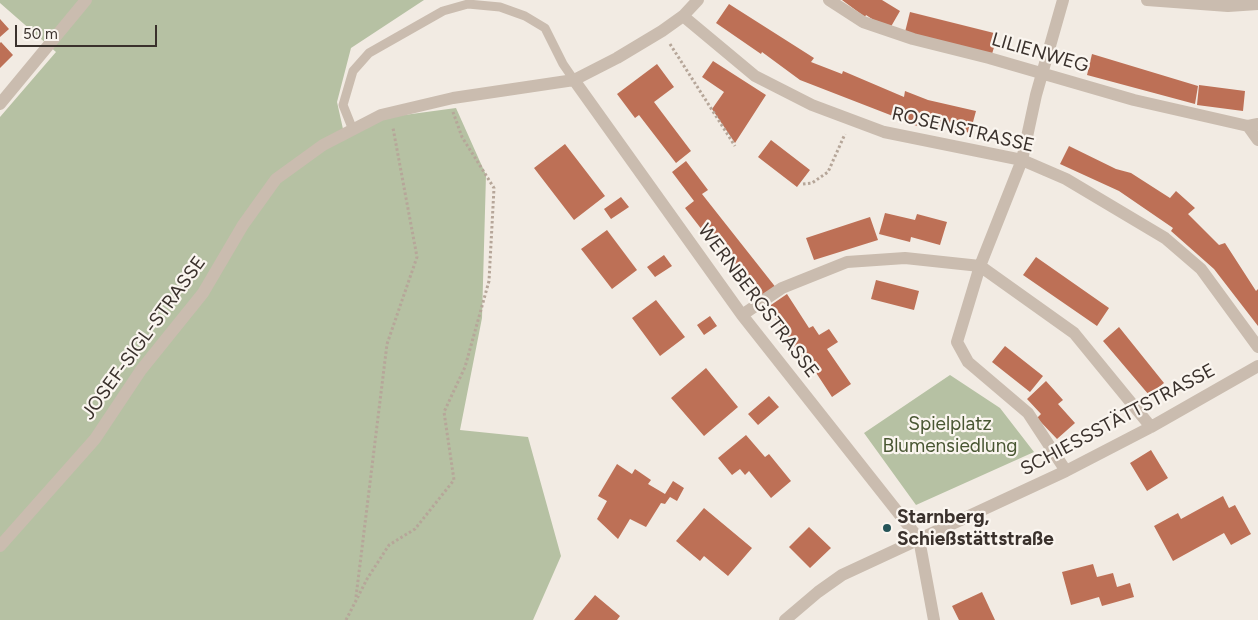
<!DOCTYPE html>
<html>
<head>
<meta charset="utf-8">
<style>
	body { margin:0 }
	#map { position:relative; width:1258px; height:620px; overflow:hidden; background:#f2ebe3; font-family:Figtree,sans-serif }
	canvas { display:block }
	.scale { position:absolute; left:15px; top:25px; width:142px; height:22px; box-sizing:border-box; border:2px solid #3a312c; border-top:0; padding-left:6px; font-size:15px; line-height:18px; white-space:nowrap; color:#3a312c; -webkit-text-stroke:4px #faf5ef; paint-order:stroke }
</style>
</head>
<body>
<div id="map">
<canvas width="1258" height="620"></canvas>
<div class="scale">50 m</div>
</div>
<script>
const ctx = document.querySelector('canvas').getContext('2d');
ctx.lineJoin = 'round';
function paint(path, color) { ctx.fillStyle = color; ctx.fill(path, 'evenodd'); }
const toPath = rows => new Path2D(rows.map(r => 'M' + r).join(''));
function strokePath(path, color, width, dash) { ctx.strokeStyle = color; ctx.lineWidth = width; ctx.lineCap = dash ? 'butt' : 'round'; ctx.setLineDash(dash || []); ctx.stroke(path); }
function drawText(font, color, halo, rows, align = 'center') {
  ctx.font = font + ' Figtree,sans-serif'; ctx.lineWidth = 4.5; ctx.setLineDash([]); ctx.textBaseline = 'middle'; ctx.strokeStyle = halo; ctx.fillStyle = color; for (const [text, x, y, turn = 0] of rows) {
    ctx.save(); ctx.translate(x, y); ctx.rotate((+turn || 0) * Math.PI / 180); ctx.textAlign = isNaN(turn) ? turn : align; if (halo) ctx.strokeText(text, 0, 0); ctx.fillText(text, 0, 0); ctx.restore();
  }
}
const green = toPath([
	[0,0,424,0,351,48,337,102,345,138,382,118,456,108,486,175,482,318,460,430,528,437,561,556,533,620,0,620,0,117,56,52,0,3],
	[950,375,1000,408,1034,452,916,505,864,433]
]);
const building = toPath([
	[842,0,882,0,900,11,889,30,866,15,865,17],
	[729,4,814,58,811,62,842,74,843,71,904,97,905,91,928,100,976,111,970,133,941,126,941,128,922,122,921,127,897,120,898,118,800,80,762,52,761,54,716,23],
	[910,12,998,34,992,54,905,32],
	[0,19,9,29,0,37],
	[1,42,13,55,0,68,0,43],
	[1092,54,1198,86,1195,104,1087,75],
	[713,61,766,95,735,143,712,109,724,92,702,77],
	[657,64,674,87,654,102,691,151,676,163,639,115,635,118,617,94],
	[1199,85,1245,91,1243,111,1197,105],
	[771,140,810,170,797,187,758,157],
	[565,144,605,196,574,220,534,168],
	[1069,146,1116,169,1131,173,1170,198,1176,191,1195,208,1188,214,1219,245,1225,243,1256,291,1258,289,1258,326,1214,269,1171,231,1173,228,1119,191,1060,164],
	[686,161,708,190,702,194,777,289,761,301,716,243,713,244,685,208,694,201,672,172],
	[621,197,629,207,611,219,604,209],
	[885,213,915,220,917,214,947,222,940,245,911,237,910,242,879,234],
	[870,217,878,240,814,260,806,238],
	[607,230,637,270,612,289,581,249],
	[664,255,672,266,655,277,647,267],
	[1036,257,1109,308,1097,326,1023,275],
	[876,280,919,291,914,310,871,299],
	[787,294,809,328,813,326,819,335,829,329,838,342,827,349,851,384,832,397,807,359,804,361,768,307],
	[656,300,685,337,660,356,632,318],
	[710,316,717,326,704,335,697,325],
	[1119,327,1164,383,1149,395,1103,341],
	[1005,346,1043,376,1030,392,992,362],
	[706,368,738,407,704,436,671,398],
	[1046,381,1063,400,1058,404,1075,423,1057,439,1037,418,1041,414,1027,399],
	[769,396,779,407,758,425,748,414],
	[746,435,765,457,769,454,791,481,771,498,749,471,745,475,740,469,732,475,718,458],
	[1151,450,1168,478,1147,491,1130,463],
	[617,464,632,474,635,469,651,480,648,484,665,494,673,481,684,488,677,501,670,497,665,504,661,503,646,527,630,519,618,539,597,519,607,501,598,496],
	[1223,496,1229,508,1235,505,1251,534,1231,545,1224,533,1173,561,1154,526,1178,513,1181,519],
	[704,508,752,548,728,576,704,556,700,561,676,541],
	[809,527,831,548,810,568,789,547],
	[1093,564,1097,577,1113,573,1117,587,1130,583,1134,597,1102,606,1099,597,1071,605,1062,572],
	[982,592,995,620,959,620,952,606],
	[595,595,620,616,617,620,574,620]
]);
const path = toPath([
	[670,44,735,146],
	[803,184,812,183,828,172,845,134],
	[356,597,387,344,417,257,393,128],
	[346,620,367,579,389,545,415,529,454,480,444,412,465,367,489,281,494,188,462,137,453,112]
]);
const lane = toPath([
	[353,130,343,105,353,71,369,53,443,11,468,4,500,7,525,16,545,28,563,64,574,80]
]);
const street = toPath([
	[829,0,863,22,913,39,989,58,1134,100,1248,126,1258,124],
	[1063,0,1036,95,1022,160,980,266,957,342,968,362,1028,413,1066,471],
	[1147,0,1228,6,1258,4],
	[683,16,755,76,812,105,884,132,1022,160,1066,179,1165,238,1201,269,1258,347],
	[574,80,742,315,919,539,934,620],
	[0,104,86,0],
	[1248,126,1258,140],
	[742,315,782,288,847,262,905,258,980,266,1074,333,1151,427],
	[0,546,95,439,141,370,203,293,243,225,276,179,323,145,381,115,453,98,574,80,617,58,662,31,683,16,698,0],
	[785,620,818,592,842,575,1066,471,1151,427,1258,366]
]);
const markers = [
	[887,528,5,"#255458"]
];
const streetNames = [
	["LILIENWEG",1040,53,16],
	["ROSENSTRASSE",963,130,13],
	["WERNBERGSTRASSE",758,301,53],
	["JOSEF-SIGL-STRASSE",144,338,-54],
	["SCHIESSSTÄTTSTRASSE",1118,420,-28]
];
const parkNames = [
	["Spielplatz",950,424],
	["Blumensiedlung",950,446]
];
const poiNames = [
	["Starnberg,",897,517],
	["Schießstättstraße",897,539]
];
paint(green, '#b6c1a3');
paint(building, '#bd7056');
strokePath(path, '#b6a699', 3, [2.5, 2.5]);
strokePath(lane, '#cabcaf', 9);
strokePath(street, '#cabcaf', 12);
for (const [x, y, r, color] of markers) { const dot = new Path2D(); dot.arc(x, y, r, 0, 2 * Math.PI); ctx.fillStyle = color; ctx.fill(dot); strokePath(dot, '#faf5ef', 2); }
drawText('19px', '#3a312c', '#faf5ef', streetNames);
drawText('19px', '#485632', '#faf5ef', parkNames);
drawText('bold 19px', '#3a312c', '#faf5ef', poiNames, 'left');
</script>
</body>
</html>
